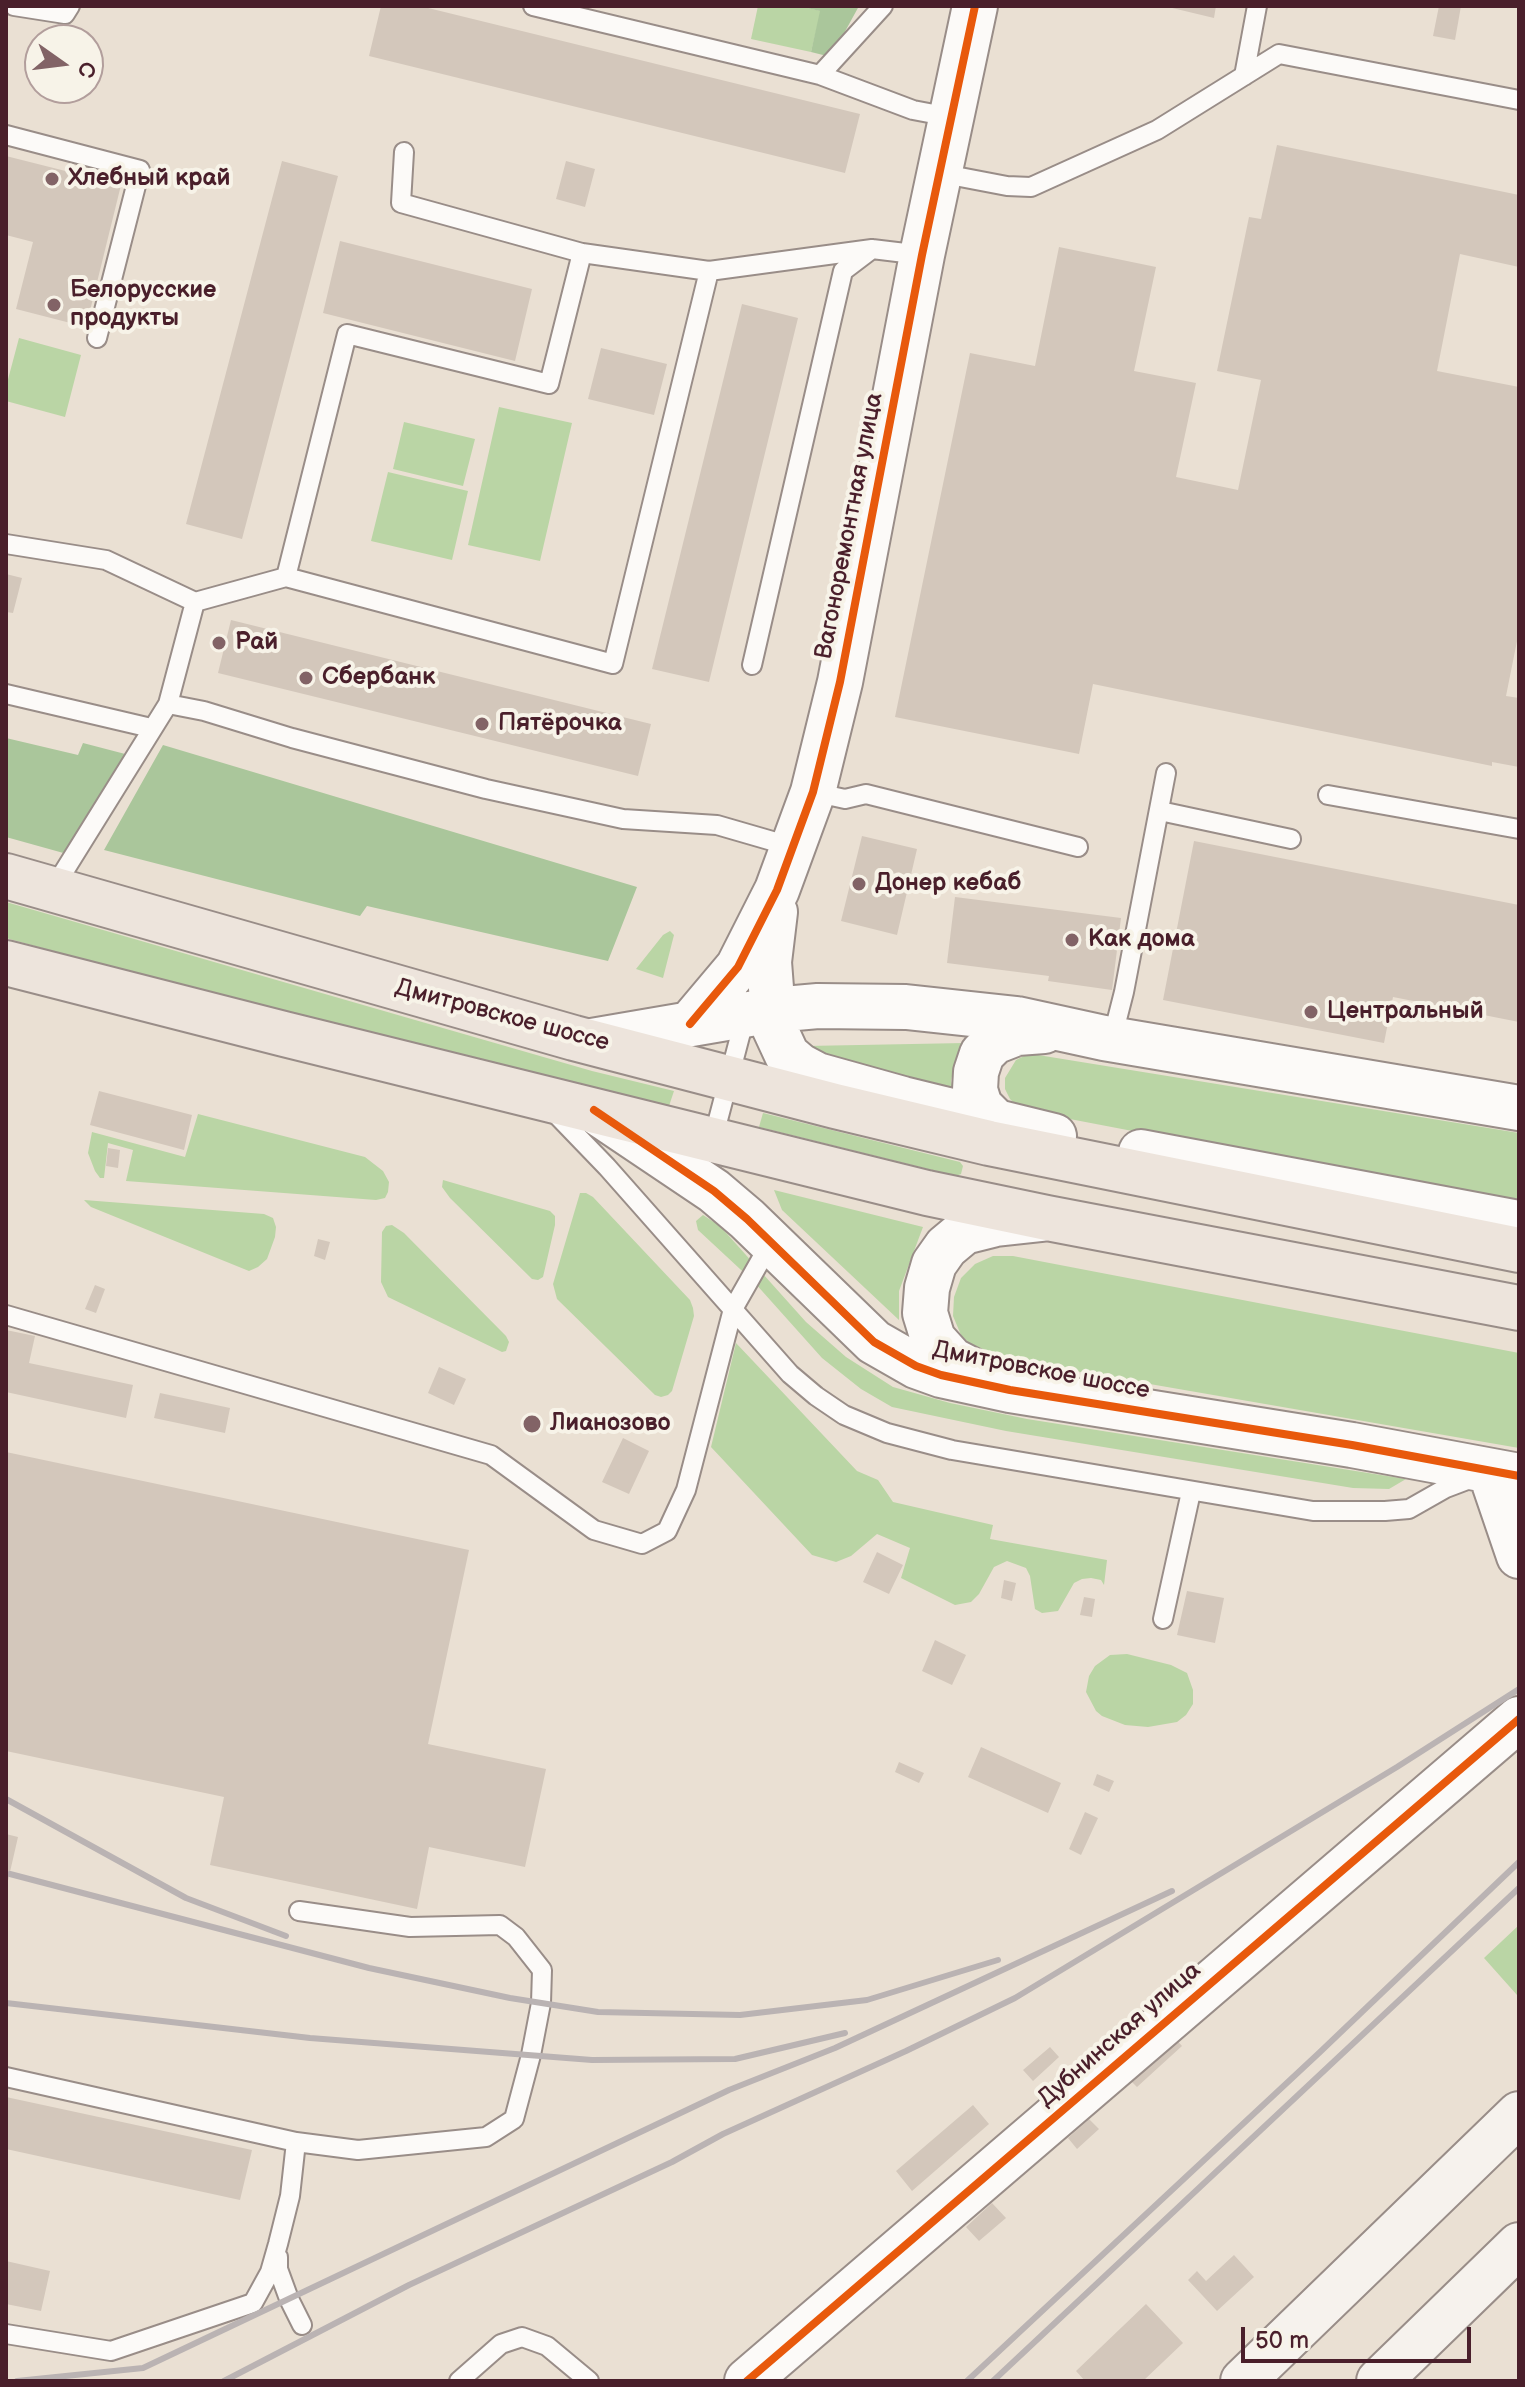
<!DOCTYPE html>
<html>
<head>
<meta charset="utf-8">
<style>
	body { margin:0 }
	#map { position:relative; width:1525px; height:2387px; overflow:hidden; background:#eae0d3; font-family:"Balsamiq Sans",sans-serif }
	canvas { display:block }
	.frame { position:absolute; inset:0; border:8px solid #4a1f2b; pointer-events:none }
	.north { position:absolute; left:24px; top:24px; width:80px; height:80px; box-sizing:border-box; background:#f7f3e8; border:2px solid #b29e9c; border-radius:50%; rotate:104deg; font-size:22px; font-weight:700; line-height:32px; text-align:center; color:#4a1f2b }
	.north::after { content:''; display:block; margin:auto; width:28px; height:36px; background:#826366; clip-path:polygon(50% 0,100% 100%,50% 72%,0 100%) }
	.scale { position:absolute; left:1241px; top:2327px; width:230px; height:36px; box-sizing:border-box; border:4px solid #4a1f2b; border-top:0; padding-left:10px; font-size:24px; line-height:28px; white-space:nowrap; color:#4a1f2b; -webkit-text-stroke:6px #f7f3e8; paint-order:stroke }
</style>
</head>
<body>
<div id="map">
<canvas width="1525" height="2387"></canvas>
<div class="frame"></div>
<div class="north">С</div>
<div class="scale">50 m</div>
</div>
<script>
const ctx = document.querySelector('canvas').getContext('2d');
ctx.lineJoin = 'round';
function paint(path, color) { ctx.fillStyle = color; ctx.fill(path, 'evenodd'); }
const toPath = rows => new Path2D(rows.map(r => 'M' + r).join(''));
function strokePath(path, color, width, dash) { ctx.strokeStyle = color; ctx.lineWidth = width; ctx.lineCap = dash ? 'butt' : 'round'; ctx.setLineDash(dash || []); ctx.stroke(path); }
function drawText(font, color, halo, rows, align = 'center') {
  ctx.font = font + ' "Balsamiq Sans",sans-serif'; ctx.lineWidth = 8; ctx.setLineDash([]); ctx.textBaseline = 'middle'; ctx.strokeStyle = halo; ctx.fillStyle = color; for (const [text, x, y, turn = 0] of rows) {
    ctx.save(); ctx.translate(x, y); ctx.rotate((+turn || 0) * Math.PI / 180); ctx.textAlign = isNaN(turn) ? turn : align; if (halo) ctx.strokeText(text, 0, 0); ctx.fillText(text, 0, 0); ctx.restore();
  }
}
const green = toPath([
	[758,6,798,6,821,11,811,52,751,39],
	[19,338,81,355,65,417,6,401,6,387],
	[499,407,572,423,540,561,468,545],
	[404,422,475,439,463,486,393,469],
	[388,472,468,491,452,560,371,541],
	[6,902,592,1071,674,1091,669,1106,186,987,42,948,6,938],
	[670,931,674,935,663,978,636,969,663,935],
	[965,1043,955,1062,951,1081,955,1102,890,1088,806,1046],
	[1026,1055,1038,1055,1519,1133,1519,1205,1028,1111,1018,1107,1010,1099,1005,1089,1005,1078,1016,1060],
	[763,1113,960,1162,963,1166,961,1174,956,1176,759,1127],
	[198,1114,365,1157,383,1171,389,1182,388,1192,385,1198,376,1200,126,1181,133,1150,108,1143,104,1178,100,1178,95,1171,88,1153,92,1132,185,1157],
	[443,1180,550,1211,555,1216,555,1225,543,1277,538,1280,532,1279,450,1198,442,1187],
	[774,1190,923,1227,899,1291,899,1320,782,1210],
	[580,1193,586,1193,593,1197,690,1300,693,1308,694,1316,672,1391,668,1395,661,1397,655,1395,557,1299,553,1284],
	[84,1200,264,1214,273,1218,276,1227,275,1237,267,1259,258,1267,249,1271,91,1207],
	[703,1215,720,1226,806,1322,846,1357,893,1387,950,1403,1027,1419,1406,1479,1389,1489,1353,1488,1006,1431,892,1407,861,1389,822,1358,754,1282,698,1230,696,1221],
	[392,1225,404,1233,506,1336,509,1342,506,1351,502,1352,388,1297,381,1282,382,1232,386,1226],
	[993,1256,1013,1256,1519,1353,1519,1448,994,1357,975,1349,961,1335,953,1316,954,1297,961,1278,975,1264],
	[736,1343,857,1471,878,1480,893,1502,993,1525,990,1539,1107,1560,1104,1585,1101,1580,1091,1578,1082,1579,1074,1583,1058,1611,1042,1613,1035,1609,1030,1576,1026,1568,1007,1561,994,1567,979,1594,971,1602,955,1605,901,1578,910,1548,877,1534,851,1556,836,1562,812,1555,711,1447],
	[1127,1654,1171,1665,1187,1673,1193,1690,1193,1704,1186,1715,1177,1722,1148,1727,1125,1725,1102,1716,1096,1711,1086,1692,1089,1676,1095,1666,1110,1655],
	[1519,1925,1519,1993,1517,1995,1484,1958]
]);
const forest = toPath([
	[798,6,859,6,831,57,811,52,820,11],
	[6,738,78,755,83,743,129,755,67,854,6,837],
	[163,745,637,887,608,961,367,906,360,916,104,850]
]);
const building = toPath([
	[381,6,420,6,860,114,845,173,369,56],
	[1164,6,1216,6,1214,18],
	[1439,6,1461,6,1455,40,1433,36],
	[1277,145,1519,195,1519,267,1460,254,1437,371,1519,387,1519,631,1506,696,1519,698,1519,767,1492,762,1492,766,1093,684,1079,754,895,717,970,353,1035,366,1059,247,1156,267,1134,371,1196,383,1176,477,1238,490,1261,380,1217,371,1249,217,1261,219],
	[6,156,121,185,86,327,16,309,33,242,6,235],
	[282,161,338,176,242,539,186,524],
	[566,161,595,169,585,207,556,199],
	[340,241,532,289,515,361,323,313],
	[742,304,798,318,709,682,652,669],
	[601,348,667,364,654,415,588,399],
	[6,574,22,578,13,613,6,612],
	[231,620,651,724,638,776,218,673],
	[862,836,917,849,897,935,841,921],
	[1194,841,1519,905,1519,1022,1393,997,1384,1043,1163,1000],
	[955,897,1121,918,1112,990,1048,981,1049,976,947,963],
	[99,1091,192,1115,184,1150,90,1125],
	[108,1148,120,1150,118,1168,106,1166],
	[318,1239,330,1242,325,1260,314,1256],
	[95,1285,105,1289,96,1313,85,1309],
	[6,1330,35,1336,29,1363,133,1385,126,1418,6,1392],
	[439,1367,466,1379,454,1405,428,1393],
	[160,1393,230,1408,225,1433,154,1418],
	[623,1438,649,1451,629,1494,602,1482],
	[6,1452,469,1550,428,1744,546,1769,525,1867,429,1847,417,1909,210,1865,224,1797,6,1751],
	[877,1552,903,1565,889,1594,863,1582],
	[1004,1580,1016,1583,1012,1601,1001,1598],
	[1187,1591,1224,1598,1215,1643,1177,1635],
	[1084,1597,1095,1599,1092,1617,1080,1615],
	[935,1640,966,1655,952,1685,922,1671],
	[981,1747,1061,1783,1048,1813,968,1777],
	[899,1762,924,1773,919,1783,895,1772],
	[1097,1774,1114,1781,1109,1792,1093,1785],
	[1085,1812,1098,1818,1081,1855,1069,1849],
	[6,1834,18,1837,7,1885,6,1885],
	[1173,2036,1182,2046,1137,2087,1127,2077],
	[1050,2047,1059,2057,1033,2081,1023,2070],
	[6,2097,252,2150,240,2200,6,2149],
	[973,2105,989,2124,912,2191,896,2171],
	[1089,2119,1099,2129,1077,2149,1068,2138],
	[992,2203,1006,2218,979,2241,966,2227],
	[1234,2255,1254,2277,1217,2311,1188,2280,1197,2271,1206,2281],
	[6,2261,50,2271,41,2311,6,2304],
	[1146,2304,1183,2343,1143,2381,1085,2381,1076,2371]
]);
const service = toPath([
	[14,6,65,14,70,6],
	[533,6,820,75,913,110,950,117],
	[820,75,883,6],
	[1244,76,1257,6],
	[6,135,140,170,97,338],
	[939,173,1007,186,1031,187,1157,130,1279,54,1519,100],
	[709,271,872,249,922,255],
	[6,544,106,560,195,602],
	[286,577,347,334,549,384,582,253],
	[752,665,843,271,872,249],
	[6,694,151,728],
	[168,704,195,602,286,577,613,664,709,271,582,253,401,203,404,152],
	[813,792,845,799,866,794,1078,847],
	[1328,795,1519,829],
	[1160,811,1291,839],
	[53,889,168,704,204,711,292,738,486,789,623,819,717,825,793,847],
	[1112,1039,1124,992,1166,773],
	[554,1112,607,1167,790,1374,816,1396,844,1415,887,1433,952,1450,1313,1511,1385,1511,1409,1509,1446,1488,1475,1477],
	[713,1139,745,1017],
	[6,1315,491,1455,594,1530,642,1544,667,1531,686,1490,733,1309,771,1242],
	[1163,1619,1191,1492],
	[6,2077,296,2142],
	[278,2257,278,2269,289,2299,302,2325],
	[6,2334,111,2351,253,2303,270,2272,278,2244,290,2196,296,2142,358,2150,486,2137,514,2119,531,2055,541,2003,542,1970,516,1937,500,1925,410,1927,299,1911],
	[459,2381,501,2344,522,2337,547,2346,589,2381]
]);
const tertiary = toPath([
	[775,912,769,962,774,1027,787,1055,800,1066,817,1075,903,1099,1054,1136],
	[690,1024,738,967,777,890,813,792,840,682,922,255,975,6],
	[592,1041,773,1010,818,1006,906,1007,1017,1019,1104,1038,1519,1108],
	[598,1113,714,1191,747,1219,874,1342,916,1366,941,1375,1010,1390,1352,1445,1519,1476],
	[996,1122,980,1106,975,1090,976,1072,982,1054,994,1042,1017,1033,1044,1031],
	[1141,1152,1519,1223],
	[983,1376,952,1360,933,1339,925,1313,927,1288,934,1264,946,1247,964,1232,996,1224,1042,1219],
	[1490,1471,1519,1556],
	[747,2381,1519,1719]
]);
const secondary = toPath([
	[1243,2381,1519,2114],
	[1379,2381,1519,2245]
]);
const primary = toPath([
	[6,876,574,1038,835,1106,989,1143,1519,1250],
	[6,963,284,1034,927,1193,1047,1218,1519,1308]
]);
const rail = toPath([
	[6,1799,186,1898,286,1936],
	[10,1874,369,1968,510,1998,598,2012,740,2015,867,2000,998,1960],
	[6,2003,310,2038,592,2060,735,2059,845,2033],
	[17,2381,143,2368,729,2090,835,2048,1172,1891],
	[224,2381,409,2285,672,2162,723,2134,906,2051,1015,1998,1397,1767,1519,1689],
	[967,2381,1319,2053,1519,1862],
	[993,2381,1519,1888]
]);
const cycleway = toPath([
	[690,1024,738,967,777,890,813,792,840,682,922,255,975,6],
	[594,1110,714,1191,747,1219,874,1342,916,1366,941,1375,1010,1390,1352,1445,1519,1476],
	[747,2381,1519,1719]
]);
const markers = [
	[52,179,8,"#826366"],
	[54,305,8,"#826366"],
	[219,643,8,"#826366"],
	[306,678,8,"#826366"],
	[482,724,8,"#826366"],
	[859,884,8,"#826366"],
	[1072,940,8,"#826366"],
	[1311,1012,8,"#826366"],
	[532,1424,10,"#826366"]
];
const poiNames = [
	["Хлебный край",68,179],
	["Белорусские",70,291],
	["продукты",70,319],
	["Рай",235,643],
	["Сбербанк",322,678],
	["Пятёрочка",498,724],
	["Донер кебаб",875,884],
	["Как дома",1088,940],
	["Центральный",1327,1012],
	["Лианозово",550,1424]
];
const streetNames = [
	["Вагоноремонтная улица",850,526,-79],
	["Дмитровское шоссе",502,1016,15],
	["Дмитровское шоссе",1041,1371,11],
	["Дубнинская улица",1120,2035,-41]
];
paint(green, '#bad5a5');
paint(forest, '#aac69b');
paint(building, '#d3c7bb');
strokePath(service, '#998d88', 22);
strokePath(tertiary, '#998d88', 48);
strokePath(secondary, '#998d88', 48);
strokePath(primary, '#998d88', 48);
strokePath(service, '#fcfaf8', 18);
strokePath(tertiary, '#fcfaf8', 44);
strokePath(secondary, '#f6f2ed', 44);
strokePath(primary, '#ede4dc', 44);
strokePath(rail, '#bab3b3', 6);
strokePath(cycleway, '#e8590c', 8);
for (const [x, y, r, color] of markers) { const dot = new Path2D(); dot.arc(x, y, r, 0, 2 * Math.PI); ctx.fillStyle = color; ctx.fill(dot); strokePath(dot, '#f7f3e8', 3); }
drawText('bold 24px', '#4a1f2b', '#f7f3e8', poiNames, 'left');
drawText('24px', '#4a1f2b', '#f7f3e8', streetNames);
</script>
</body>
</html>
